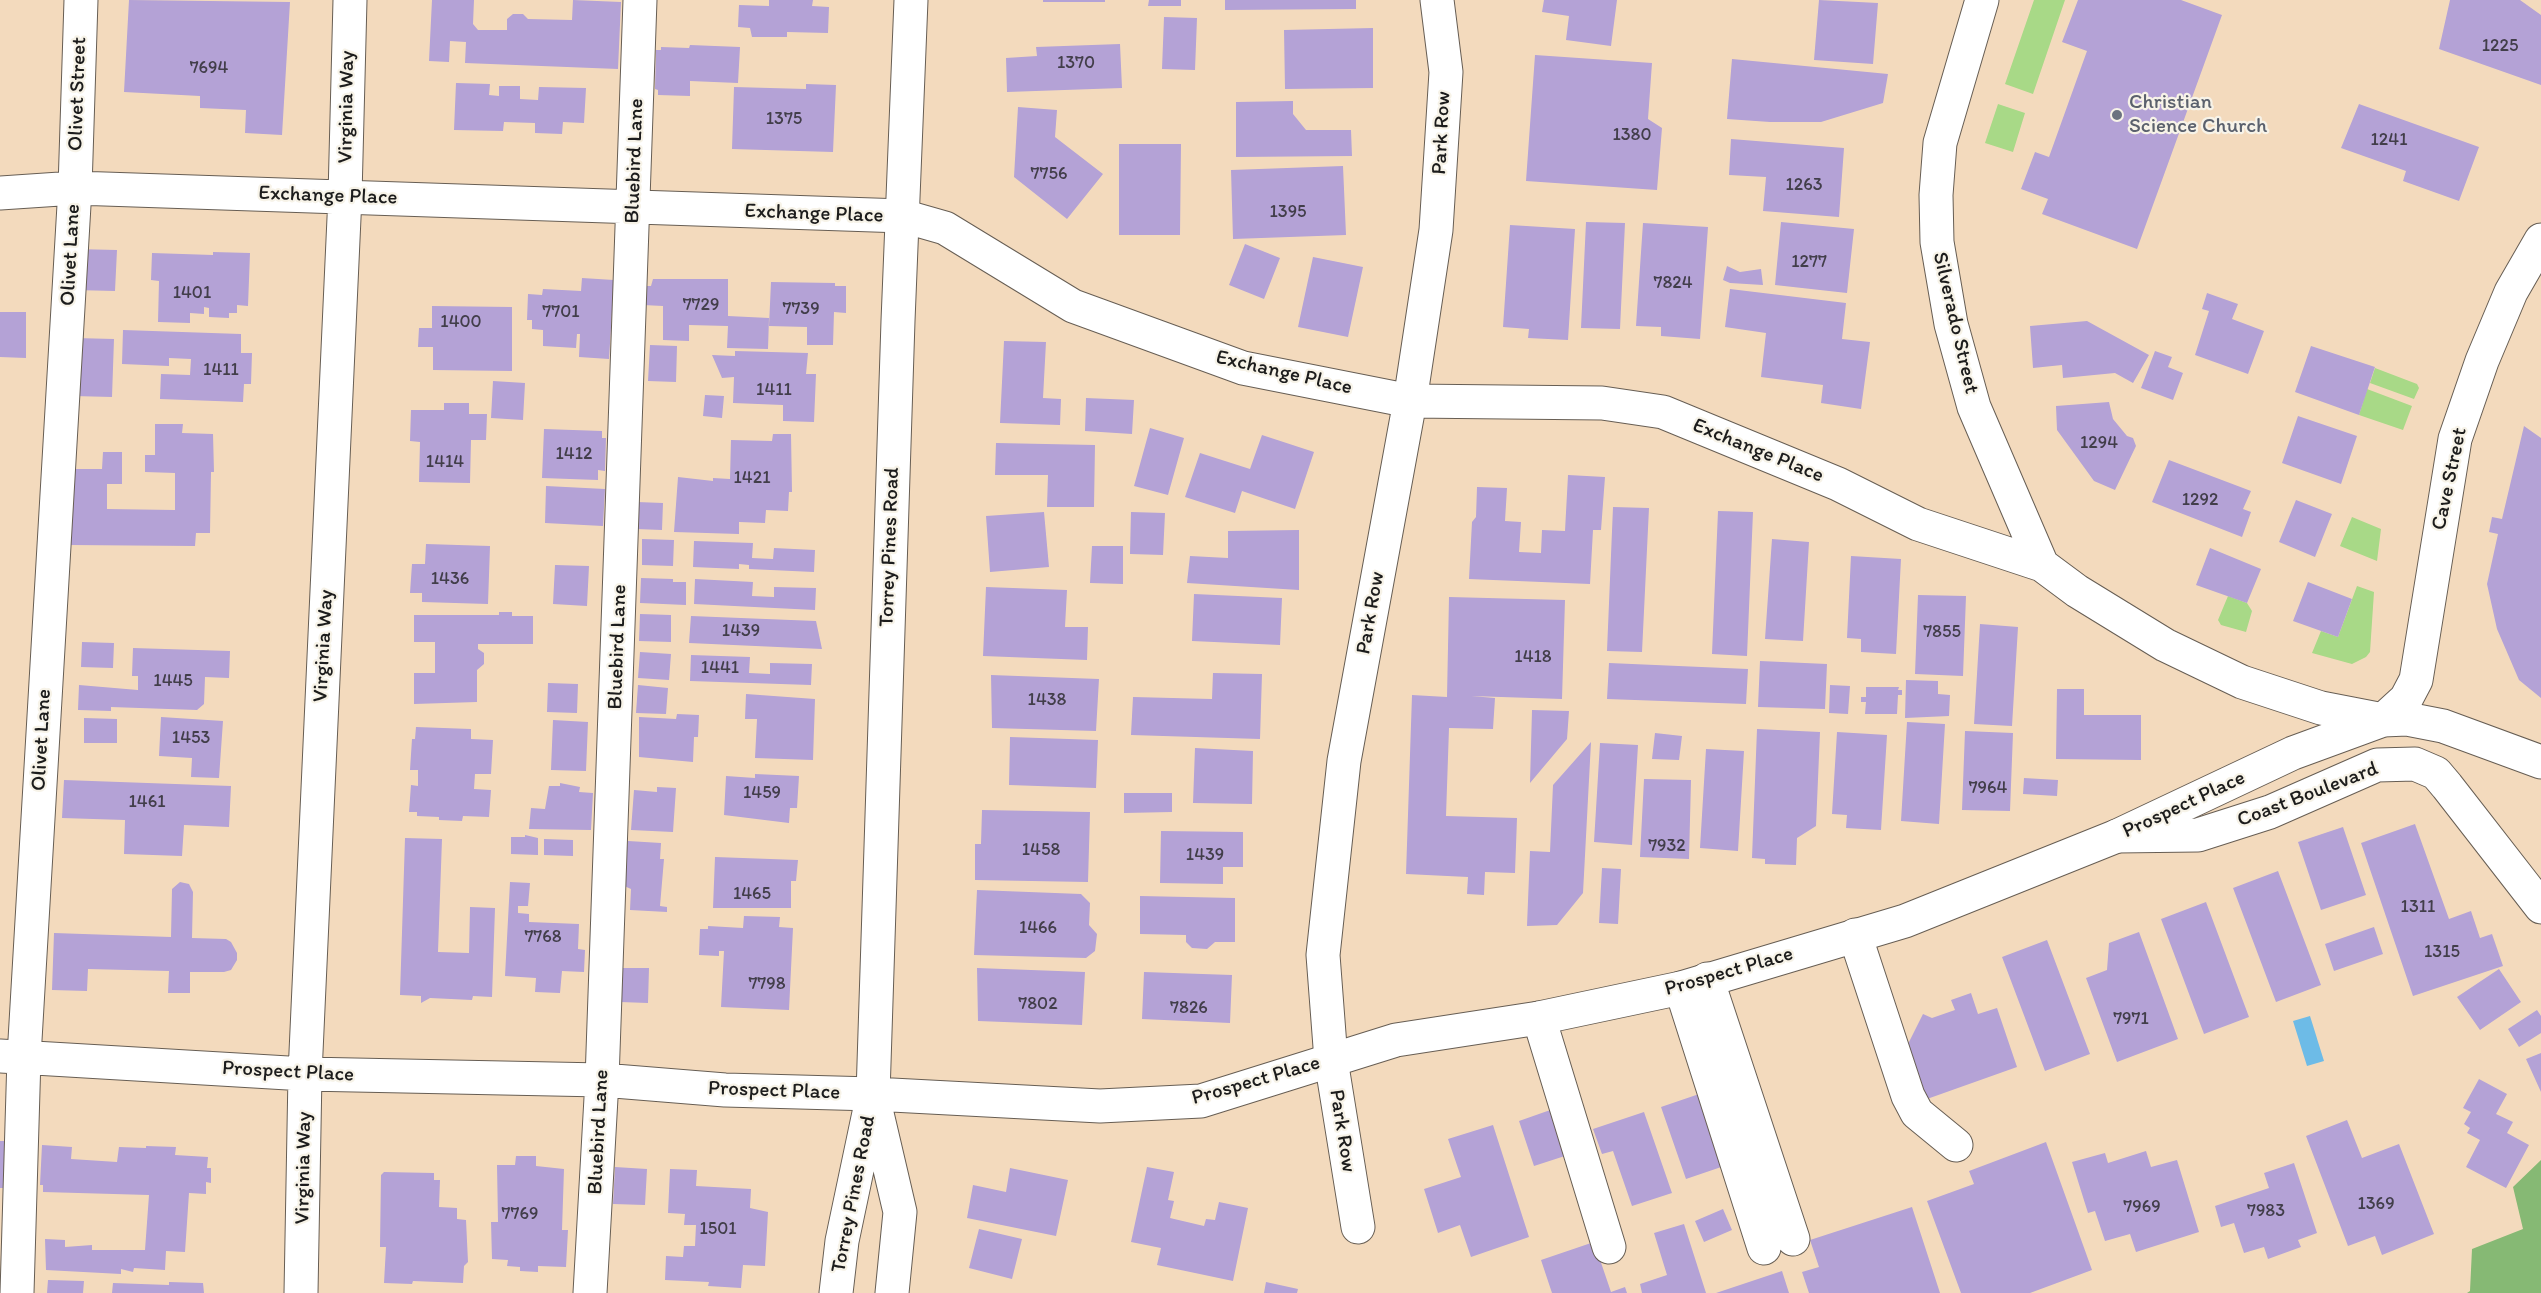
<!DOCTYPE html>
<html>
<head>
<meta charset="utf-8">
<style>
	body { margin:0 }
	canvas { display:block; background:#f3dabd }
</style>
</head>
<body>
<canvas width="2541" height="1293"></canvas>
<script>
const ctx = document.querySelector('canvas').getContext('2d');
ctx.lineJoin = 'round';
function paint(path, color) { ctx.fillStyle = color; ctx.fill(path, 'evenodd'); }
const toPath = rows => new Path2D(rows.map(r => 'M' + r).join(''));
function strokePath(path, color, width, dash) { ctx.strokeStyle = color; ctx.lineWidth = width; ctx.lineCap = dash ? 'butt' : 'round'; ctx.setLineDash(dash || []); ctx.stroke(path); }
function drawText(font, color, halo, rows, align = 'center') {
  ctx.font = font + ' Itim,sans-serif'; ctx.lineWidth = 4.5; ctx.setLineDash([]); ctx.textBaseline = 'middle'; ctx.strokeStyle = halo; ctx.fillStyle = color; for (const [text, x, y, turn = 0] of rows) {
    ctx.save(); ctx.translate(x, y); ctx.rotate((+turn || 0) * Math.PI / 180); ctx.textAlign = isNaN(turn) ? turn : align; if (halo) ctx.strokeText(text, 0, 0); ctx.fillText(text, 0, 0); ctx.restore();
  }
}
const green = toPath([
	[2034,0,2065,0,2033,94,2005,84],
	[1998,104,2025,113,2013,152,1985,143],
	[2375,368,2417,384,2419,388,2414,399,2370,383],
	[2367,389,2412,406,2403,430,2359,415],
	[2352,517,2381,529,2377,561,2340,546],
	[2357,586,2374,592,2370,652,2366,657,2352,664,2312,653,2321,631,2338,637],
	[2228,596,2247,603,2252,611,2246,632,2221,625,2218,620]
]);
const forest = toPath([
	[2541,1160,2541,1293,2467,1293,2470,1291,2472,1249,2523,1229,2513,1187]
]);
const water = toPath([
	[2310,1016,2324,1061,2307,1066,2293,1021]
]);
const building = toPath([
	[129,0,290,2,282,135,245,133,246,110,200,108,200,96,124,92],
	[432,0,474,0,473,24,478,30,507,30,507,19,513,14,523,14,528,19,572,20,573,0,621,2,618,69,465,63,466,42,450,41,449,62,429,61],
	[769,0,813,0,812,6,829,7,828,33,787,32,787,37,752,37,750,28,738,27,739,5,769,6],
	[1043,0,1105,0,1105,2,1043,2],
	[1149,0,1181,0,1181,6,1148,6],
	[1225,0,1356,0,1356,9,1225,10],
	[1544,0,1617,0,1611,46,1566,40,1569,16,1542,12],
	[1819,0,1878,3,1873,64,1814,60],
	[2078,0,2181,0,2222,15,2137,249,2042,214,2048,199,2021,189,2035,152,2049,157,2087,51,2062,42],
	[2450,0,2520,0,2541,15,2541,85,2439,49],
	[1164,17,1197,18,1195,70,1162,69],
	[1373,28,1373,88,1285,89,1284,30],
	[1120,44,1122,88,1007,92,1006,58,1037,56,1036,47],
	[690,45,740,47,738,83,690,81,690,96,658,95,658,90,655,89,656,50,661,50,661,47,689,48],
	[1535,55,1652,63,1648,119,1662,128,1657,190,1526,181],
	[1732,59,1888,74,1883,103,1821,122,1770,122,1727,119],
	[456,83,490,84,489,95,499,96,499,86,520,86,520,99,538,100,539,87,586,88,584,123,563,122,562,134,535,133,535,123,504,122,503,131,454,130],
	[806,84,836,85,833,152,732,149,734,87,806,89],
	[1293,101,1293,114,1306,130,1351,130,1352,156,1236,157,1236,102],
	[2359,104,2479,147,2459,201,2403,181,2406,171,2341,148],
	[1018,107,1057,110,1055,137,1103,174,1067,219,1014,177],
	[1731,139,1844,148,1839,217,1763,211,1766,177,1729,175],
	[1119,144,1181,144,1180,235,1119,235],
	[1343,166,1346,235,1233,239,1231,170],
	[1586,222,1625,223,1620,329,1581,328],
	[1781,222,1854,229,1847,293,1775,285],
	[1643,223,1708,227,1700,339,1661,336,1661,327,1636,326],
	[1510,225,1575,229,1568,340,1528,338,1529,329,1503,327],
	[1245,244,1280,258,1264,299,1229,285],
	[75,249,117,250,115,291,74,290],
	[213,252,250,253,248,306,237,305,237,313,229,313,229,318,209,317,209,308,204,307,204,314,190,313,190,323,158,322,159,281,151,280,152,253,213,255],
	[1313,257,1363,267,1348,337,1298,327],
	[1727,266,1740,272,1761,269,1763,285,1730,283,1723,280],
	[582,278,614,280,609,359,579,357,580,334,577,334,576,348,543,346,543,330,532,329,532,320,527,320,528,294,542,295,543,289,581,291],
	[653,279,728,279,728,316,769,318,768,349,727,348,728,326,689,325,689,341,663,340,663,306,643,305,643,286,651,286],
	[771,282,835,283,835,286,846,286,846,313,834,312,833,345,807,345,807,327,769,326],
	[1730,289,1846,303,1842,339,1870,342,1861,409,1821,403,1823,385,1761,377,1766,333,1725,327],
	[2207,293,2238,304,2232,319,2264,331,2248,374,2195,355,2209,311,2202,309],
	[432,306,512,307,512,371,433,370,433,347,418,347,419,328,432,328],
	[0,312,26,312,26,358,0,357],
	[2087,321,2149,355,2133,383,2115,373,2063,378,2062,365,2033,368,2030,326],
	[123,330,241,334,241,353,252,353,251,384,244,384,243,402,160,399,161,374,190,375,191,359,169,358,169,366,122,364],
	[75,338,114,339,112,397,73,396],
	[1004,341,1046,342,1043,398,1061,399,1060,425,1000,423],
	[650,345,677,346,676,382,648,381],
	[2311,346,2375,367,2359,415,2295,392],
	[735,351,808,353,806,374,816,374,814,422,783,421,783,405,733,403,734,377,722,378,712,355,735,356],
	[2155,351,2172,357,2168,367,2183,373,2173,400,2141,388],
	[493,381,525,383,523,420,491,418],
	[705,395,724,396,722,418,703,416],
	[1086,398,1134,400,1132,434,1085,431],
	[2109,402,2113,419,2127,436,2133,438,2136,446,2115,490,2094,481,2057,430,2056,406],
	[444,403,469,403,469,414,487,414,486,440,471,440,470,483,419,482,420,442,410,441,411,410,444,410],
	[2298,416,2357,436,2341,484,2282,463],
	[155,424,183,424,182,433,213,434,214,472,211,472,210,533,196,533,195,546,70,545,71,469,102,469,103,452,122,452,122,484,107,484,107,509,175,510,175,473,145,472,145,455,155,455],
	[2524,426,2541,438,2541,698,2519,680,2497,629,2487,584,2498,534,2489,532,2492,517,2502,519],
	[1150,428,1184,438,1168,495,1134,486],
	[544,429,602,431,602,438,606,438,605,471,598,470,598,480,542,478],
	[773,434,791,434,792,492,789,492,788,511,766,510,765,523,739,522,739,534,674,532,678,477,713,481,713,478,730,479,731,440,772,441],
	[1262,435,1314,452,1295,509,1242,491,1235,513,1185,497,1200,453,1250,469],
	[996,443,1095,445,1094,507,1047,507,1048,475,995,475],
	[2169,460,2251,491,2243,509,2251,512,2242,537,2152,502],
	[1568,475,1605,477,1601,530,1593,530,1590,584,1469,579,1472,522,1476,517,1477,487,1507,488,1505,521,1521,522,1519,552,1541,553,1542,530,1565,531],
	[546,486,605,489,603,526,545,523],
	[2296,500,2332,514,2315,557,2279,542],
	[637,502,663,503,662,530,636,529],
	[1613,507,1649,508,1642,652,1607,651],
	[1718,511,1753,512,1747,656,1712,654],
	[1044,512,1049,567,990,572,986,516],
	[1131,512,1165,513,1163,555,1130,554],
	[1299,530,1299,590,1187,583,1190,556,1228,558,1228,531],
	[642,539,674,540,673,566,642,565],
	[1772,539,1809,542,1803,641,1765,639],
	[694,541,753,543,752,558,773,559,774,548,815,550,814,572,749,569,749,565,739,564,739,569,693,567],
	[426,544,490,546,488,604,422,602,422,593,410,593,412,564,425,564],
	[1092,546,1123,546,1123,584,1090,583],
	[2210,548,2261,569,2247,603,2196,585],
	[1851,556,1901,559,1896,654,1861,652,1861,639,1847,638],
	[555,565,589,566,587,606,553,604],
	[641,578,673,579,673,582,686,582,686,605,640,603],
	[695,579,753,582,752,596,774,597,774,587,816,588,815,610,694,604],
	[2308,582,2352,599,2338,637,2293,621],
	[986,587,1067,590,1065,627,1088,627,1087,660,983,656],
	[1194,594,1282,598,1280,645,1192,641],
	[1918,595,1966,596,1963,676,1915,674],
	[1449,597,1565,600,1562,699,1471,696,1495,698,1493,729,1449,728,1446,816,1517,818,1515,873,1485,872,1484,895,1467,894,1468,877,1406,874,1412,695,1447,697],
	[499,612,512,612,512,616,533,616,533,644,478,644,478,649,484,653,484,664,477,670,477,702,414,704,414,673,435,673,435,642,414,642,414,615,499,615],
	[640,614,671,615,671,642,639,641],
	[691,616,816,621,822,649,689,643],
	[1980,624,2018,627,2012,726,1974,724],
	[82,642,114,643,113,668,81,667],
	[133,648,230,651,229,678,205,677,204,704,197,710,111,707,111,711,78,710,79,685,138,690,138,676,132,676],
	[640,652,671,654,669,680,638,678],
	[691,655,750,657,749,673,770,674,770,663,812,664,811,685,690,681],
	[1760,661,1827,664,1825,709,1758,707],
	[1609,663,1748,669,1746,704,1607,699],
	[1213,673,1262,674,1260,739,1131,735,1133,697,1212,699],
	[991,675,1099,679,1096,731,992,728],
	[1906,680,1938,681,1938,694,1950,695,1949,716,1905,718],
	[548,683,578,684,577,713,547,712],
	[638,685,668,688,666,714,636,713],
	[1830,685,1850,686,1848,714,1829,713],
	[1866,687,1899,687,1898,690,1902,690,1902,695,1898,695,1897,714,1865,714,1866,702,1861,702,1861,697,1866,697],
	[2057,689,2084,689,2084,715,2141,715,2141,760,2056,759],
	[746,694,815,699,813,760,755,758,757,719,745,719],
	[1532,710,1569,711,1567,739,1530,783],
	[677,714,699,715,698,737,694,737,693,762,639,757,639,717,676,719],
	[161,717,223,721,219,778,191,777,192,758,159,756],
	[84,718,117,719,117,743,84,743],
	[553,720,588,722,586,771,551,770],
	[1907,722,1945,724,1939,824,1901,821],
	[416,727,471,729,471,739,493,740,491,774,475,774,474,789,491,790,489,817,463,816,462,821,439,820,439,817,417,816,417,812,409,812,411,785,418,786,418,770,410,770,412,739,415,739],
	[1757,729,1820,732,1816,826,1797,838,1796,865,1765,864,1765,859,1752,858],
	[1965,731,2013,733,2010,811,1962,810],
	[1837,732,1887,735,1881,830,1846,828,1847,815,1832,814],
	[1655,733,1682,736,1679,760,1652,759],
	[1010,737,1098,740,1096,788,1009,785],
	[1591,742,1583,893,1557,925,1527,926,1530,851,1550,852,1553,785],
	[1600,743,1638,745,1632,845,1594,842],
	[1195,748,1253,751,1252,804,1193,803],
	[1706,749,1744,751,1738,851,1700,848],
	[755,774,799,776,797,808,790,808,789,823,724,815,726,776,755,778],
	[2024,778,2058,780,2057,796,2023,794],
	[1644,779,1691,780,1689,859,1640,857],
	[64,780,231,786,229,827,184,825,182,856,124,854,125,820,62,818],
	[560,783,580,787,579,792,593,793,591,830,529,829,531,808,545,809,549,786,560,786],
	[657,787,676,788,673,832,631,830,634,790,657,792],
	[1124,793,1172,793,1172,812,1124,813],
	[982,810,1090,812,1088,882,975,880,975,844,981,844],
	[2415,824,2449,919,2471,911,2480,938,2492,934,2503,966,2413,996,2361,843],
	[2343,827,2366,895,2321,910,2298,842],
	[1161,831,1243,832,1243,867,1223,867,1223,884,1160,883],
	[525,835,538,838,538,855,511,854,511,837,525,837],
	[405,838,442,839,438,952,469,953,470,907,495,908,492,997,473,996,472,1000,430,998,421,1003,421,996,400,995],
	[544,839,573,840,573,856,544,855],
	[628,841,661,843,660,859,664,859,660,906,667,907,667,912,630,910,631,889,622,885],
	[715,857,798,860,796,881,791,881,791,908,713,908],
	[1602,868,1621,869,1618,924,1599,923],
	[2278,871,2321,985,2276,1002,2233,888],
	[180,882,189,884,193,892,192,938,226,939,231,942,237,953,237,960,231,970,224,972,190,972,190,993,168,993,169,971,88,969,87,991,52,990,54,933,171,937,172,889],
	[510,882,530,883,528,906,518,906,518,913,529,914,529,922,579,924,578,949,585,950,584,972,562,971,560,993,535,992,536,978,505,976],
	[977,890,1081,894,1090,903,1089,925,1097,934,1095,951,1086,958,974,955],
	[1140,896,1235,898,1235,942,1215,942,1207,949,1192,948,1186,942,1186,935,1140,934],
	[2206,902,2249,1017,2204,1034,2161,919],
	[744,916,780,917,779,927,793,928,789,1010,721,1007,724,951,719,951,719,956,699,955,700,929,708,929,708,926,743,928],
	[2374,927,2383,954,2334,971,2325,944],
	[2139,932,2178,1039,2117,1062,2086,978,2107,970,2109,943],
	[2047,940,2090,1054,2045,1071,2002,957],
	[620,968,649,968,648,1003,620,1002],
	[977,968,1085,972,1082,1025,978,1021],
	[2499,969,2521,1002,2480,1030,2457,997],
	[1144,972,1232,975,1230,1023,1142,1019],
	[1971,993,1978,1014,1997,1008,2017,1067,1927,1099,1908,1044,1923,1014,1932,1018,1955,1010,1951,1000],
	[2537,1010,2541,1016,2541,1033,2519,1047,2508,1029],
	[2541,1053,2541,1092,2526,1059],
	[2479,1079,2507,1094,2496,1114,2513,1122,2507,1133,2529,1145,2506,1188,2466,1167,2480,1140,2467,1133,2470,1128,2464,1124,2471,1112,2463,1108],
	[1705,1092,1730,1164,1686,1179,1661,1107],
	[1556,1108,1571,1154,1534,1166,1519,1121],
	[1644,1112,1672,1193,1632,1206,1613,1151,1602,1154,1593,1129],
	[2347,1120,2362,1158,2399,1144,2434,1234,2382,1255,2375,1236,2348,1246,2306,1136],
	[1493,1125,1529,1237,1471,1257,1460,1225,1438,1233,1424,1189,1461,1177,1448,1139],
	[0,1141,9,1141,7,1188,0,1188],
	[2046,1142,2092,1270,2030,1293,1961,1293,1927,1201,1974,1184,1969,1171],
	[42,1145,72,1147,71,1159,117,1162,119,1147,146,1148,146,1146,176,1147,175,1155,208,1157,207,1168,211,1168,211,1183,206,1182,206,1194,189,1193,185,1252,166,1251,165,1270,134,1268,133,1272,121,1269,121,1274,46,1270,45,1239,65,1240,65,1247,92,1245,92,1250,145,1250,149,1195,43,1192,43,1185,40,1185],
	[2146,1151,2151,1167,2177,1160,2199,1232,2136,1252,2130,1234,2105,1241,2095,1211,2088,1213,2072,1162,2105,1153,2108,1163],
	[516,1156,536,1156,536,1166,564,1169,562,1230,568,1230,566,1267,538,1266,538,1272,520,1271,520,1267,507,1266,508,1260,492,1259,491,1222,498,1222,497,1165,515,1165],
	[2294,1163,2317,1233,2298,1240,2301,1247,2268,1259,2264,1247,2244,1253,2234,1223,2221,1227,2215,1206,2269,1188,2264,1173],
	[615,1167,647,1169,645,1205,613,1204],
	[1147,1167,1174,1172,1168,1200,1174,1201,1170,1218,1204,1226,1206,1219,1215,1220,1219,1202,1248,1208,1233,1281,1157,1265,1161,1248,1131,1242],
	[1010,1168,1068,1180,1056,1236,967,1218,973,1185,1006,1192],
	[670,1169,697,1170,696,1186,751,1189,750,1208,768,1212,765,1266,743,1265,741,1288,708,1286,709,1282,665,1280,666,1256,683,1257,684,1246,695,1246,696,1225,684,1225,685,1214,668,1213],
	[384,1172,434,1173,434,1180,440,1180,439,1207,457,1208,457,1219,466,1220,468,1262,464,1266,463,1283,413,1281,412,1284,384,1283,386,1247,380,1247,381,1175],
	[1912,1207,1940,1293,1809,1293,1802,1272,1819,1267,1810,1240],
	[1723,1209,1732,1230,1704,1242,1695,1221],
	[1684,1224,1706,1293,1642,1293,1640,1284,1667,1275,1654,1233],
	[979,1229,1022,1239,1012,1279,969,1268],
	[1594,1242,1611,1292,1625,1287,1627,1293,1552,1293,1541,1260],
	[1782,1271,1789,1293,1716,1293],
	[48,1280,84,1281,83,1293,47,1293],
	[169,1282,203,1283,204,1293,112,1293,113,1283,169,1285],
	[1266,1282,1298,1289,1297,1293,1264,1293]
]);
const minor = toPath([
	[1982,0,1940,143,1936,195,1937,242,1951,324,1974,407,2042,565],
	[0,193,75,188,903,216,945,228,1073,306,1243,368,1410,401,1602,403,1663,412,1838,484,1918,524,2042,565,2077,591,2165,645,2242,682,2321,708,2383,720,2406,699,2416,680,2455,439,2482,361,2511,292,2541,240],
	[2117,836,2198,835,2270,812,2377,765,2415,764,2436,773,2447,786,2541,907],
	[1855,935,1908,1096,1917,1113,1956,1145],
	[1707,979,1793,1239],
	[1681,988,1764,1248],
	[1539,1018,1609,1247],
	[0,1056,305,1074,602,1080,725,1090,873,1094],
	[1358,1227,1331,1060,1323,955,1344,761,1410,401,1436,230,1446,72,1437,0],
	[17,1293,24,1057,75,188,81,0],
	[301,1293,305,1074,345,196,350,0],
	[590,1293,602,1080,640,0]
]);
const major = toPath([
	[873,1094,1100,1106,1201,1101,1396,1040,1539,1018,1681,988,1905,921,2117,836,2293,753,2383,720,2407,719,2443,726,2541,762],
	[875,1105,900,1212,892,1293],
	[836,1293,842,1241,873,1094,898,321,911,0]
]);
const markers = [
	[2117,115,6,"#6b7280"]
];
const numberNames = [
	["1225",2500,46],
	["1370",1076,63],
	["7694",209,68],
	["1375",784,119],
	["1380",1632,135],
	["1241",2389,140],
	["7756",1049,174],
	["1263",1804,185],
	["1395",1288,212],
	["1277",1809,262],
	["7824",1673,283],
	["1401",192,293],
	["7729",701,305],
	["7739",801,309],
	["7701",561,312],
	["1400",461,322],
	["1411",221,370],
	["1411",774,390],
	["1294",2099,443],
	["1412",574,454],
	["1414",445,462],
	["1421",752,478],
	["1292",2200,500],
	["1436",450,579],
	["1439",741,631],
	["7855",1942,632],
	["1418",1533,657],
	["1441",720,668],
	["1445",173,681],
	["1438",1047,700],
	["1453",191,738],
	["7964",1988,788],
	["1459",762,793],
	["1461",147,802],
	["7932",1667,846],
	["1458",1041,850],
	["1439",1205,855],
	["1465",752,894],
	["1311",2418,907],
	["1466",1038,928],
	["7768",543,937],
	["1315",2442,952],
	["7798",767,984],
	["7802",1038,1004],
	["7826",1189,1008],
	["7971",2131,1019],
	["1369",2376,1204],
	["7969",2142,1207],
	["7983",2266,1211],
	["7769",520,1214],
	["1501",718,1229]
];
const streetNames = [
	["Olivet Street",78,94,-88],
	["Virginia Way",347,107,-89],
	["Park Row",1442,133,-87],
	["Bluebird Lane",635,161,-88],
	["Exchange Place",328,196,2],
	["Exchange Place",814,214,2],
	["Olivet Lane",71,255,-87],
	["Silverado Street",1955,323,77],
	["Exchange Place",1284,373,13],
	["Exchange Place",1758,451,22],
	["Cave Street",2450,479,-78],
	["Torrey Pines Road",890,547,-88],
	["Park Row",1371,613,-80],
	["Virginia Way",324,646,-87],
	["Bluebird Lane",618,647,-88],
	["Olivet Lane",42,740,-87],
	["Coast Boulevard",2308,795,-21],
	["Prospect Place",2184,805,-25],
	["Prospect Place",1729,972,-16],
	["Prospect Place",288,1072,3],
	["Prospect Place",1256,1081,-16],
	["Prospect Place",774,1091,2],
	["Park Row",1342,1131,81],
	["Bluebird Lane",599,1132,-87],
	["Virginia Way",304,1168,-89],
	["Torrey Pines Road",854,1194,-79]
];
const worshipNames = [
	["Christian",2129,103],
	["Science Church",2129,127]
];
paint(green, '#a8d987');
paint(forest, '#86b974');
paint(water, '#6dbbe7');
paint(building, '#b4a2d6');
strokePath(minor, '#675e54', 35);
strokePath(major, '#675e54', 35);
strokePath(minor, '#fff', 33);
strokePath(major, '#fff', 33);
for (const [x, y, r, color] of markers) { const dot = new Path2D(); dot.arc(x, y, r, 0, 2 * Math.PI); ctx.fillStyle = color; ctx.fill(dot); strokePath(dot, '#f7f3e8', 2); }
drawText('18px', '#423e4a', null, numberNames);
drawText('21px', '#1c1c1c', '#f7f3e8', streetNames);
drawText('21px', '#5b616d', '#f7f3e8', worshipNames, 'left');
</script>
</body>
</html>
